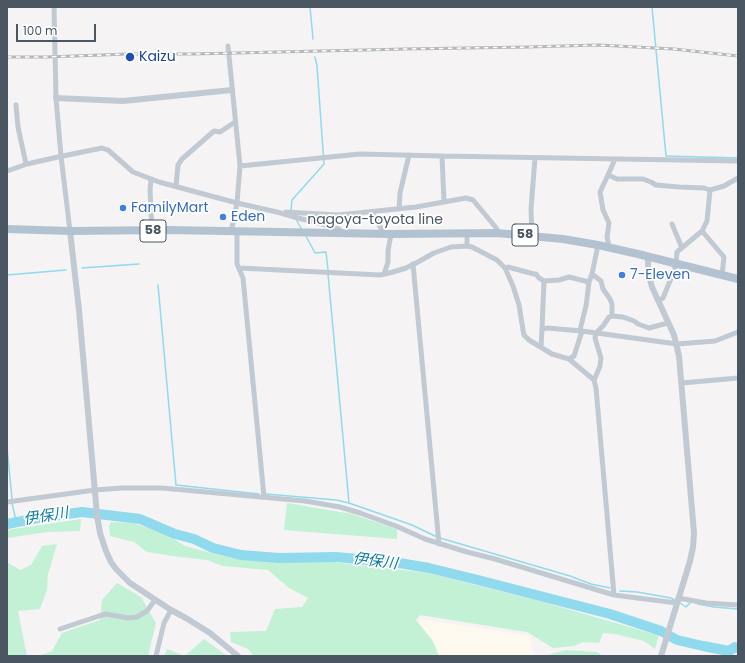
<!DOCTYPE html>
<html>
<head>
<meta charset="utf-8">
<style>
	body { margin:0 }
	#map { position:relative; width:745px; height:663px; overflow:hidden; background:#f5f3f3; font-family:Poppins,sans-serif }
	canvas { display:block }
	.frame { position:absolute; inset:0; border:8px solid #4a5661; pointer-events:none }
	.scale { position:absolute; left:16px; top:24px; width:80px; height:18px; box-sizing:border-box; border:2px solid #4a5661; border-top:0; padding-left:5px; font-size:12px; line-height:14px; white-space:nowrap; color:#4a5661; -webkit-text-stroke:3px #fff; paint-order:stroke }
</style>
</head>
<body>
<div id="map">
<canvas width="745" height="663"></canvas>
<div class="frame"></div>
<div class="scale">100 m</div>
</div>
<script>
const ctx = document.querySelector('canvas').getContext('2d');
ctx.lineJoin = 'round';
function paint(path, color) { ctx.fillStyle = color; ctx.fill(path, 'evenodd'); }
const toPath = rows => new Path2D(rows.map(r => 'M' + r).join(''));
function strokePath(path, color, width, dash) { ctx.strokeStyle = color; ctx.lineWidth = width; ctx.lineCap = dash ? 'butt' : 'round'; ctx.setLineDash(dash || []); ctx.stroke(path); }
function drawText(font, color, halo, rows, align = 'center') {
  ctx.font = font + ' Poppins,"Noto Sans JP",sans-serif'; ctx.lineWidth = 3.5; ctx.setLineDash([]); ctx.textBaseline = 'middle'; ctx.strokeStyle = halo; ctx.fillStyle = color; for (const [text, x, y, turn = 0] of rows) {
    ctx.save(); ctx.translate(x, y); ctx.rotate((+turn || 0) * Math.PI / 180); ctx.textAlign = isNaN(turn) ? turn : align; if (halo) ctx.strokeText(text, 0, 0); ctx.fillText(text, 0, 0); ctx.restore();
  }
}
const commercial = toPath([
	[423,619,530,636,534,656,372,656]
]);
const green = toPath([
	[287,503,352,514,397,529,397,539,284,530],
	[81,519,80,531,47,532,7,538,7,530],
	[111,522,132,523,163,532,185,546,211,553,234,558,276,561,322,561,429,573,543,602,650,633,659,634,655,649,644,641,615,634,603,633,599,643,583,642,574,646,553,648,527,632,420,615,416,620,433,641,439,656,254,656,248,649,231,642,230,632,266,631,275,609,302,607,308,598,289,588,268,570,223,566,207,560,173,556,147,552,134,542,110,536,109,526],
	[57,544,48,574,47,590,40,609,18,611,27,656,7,656,7,562,20,570,31,565,42,546],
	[117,583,141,597,156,623,148,656,39,656,52,651,62,633,100,620,102,600],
	[204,639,227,656,185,656],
	[167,649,185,656,164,656],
	[566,650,597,652,603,656,544,656]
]);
const stream = toPath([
	[310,7,313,39],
	[652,7,666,156,738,158],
	[291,210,292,200,324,164,317,66,315,57],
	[296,219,302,230],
	[306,236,315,253,326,252,328,270],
	[82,268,139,264],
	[328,274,349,503,412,525,437,537],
	[7,275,66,270],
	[158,285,176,485,259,494],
	[7,447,12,499],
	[266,494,336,500,349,503],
	[12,503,15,516,15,523],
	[440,538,570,576,591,584,610,588],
	[620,591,637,592,671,598,676,601],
	[680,603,686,607,691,602],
	[698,604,714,607,738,609]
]);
const river = toPath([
	[7,524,38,518,82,512,140,519,175,534,194,539,213,548,241,555,279,558,336,557,399,563,429,568,478,580,610,614,661,631,677,640,703,646,729,651,735,647,738,648]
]);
const minor = toPath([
	[54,7,56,98,61,156,70,231],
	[228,46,240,166,237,203,231,232],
	[16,105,18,127,26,164],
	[442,156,444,202],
	[615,159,608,175,617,179,643,179,651,182,656,185,679,187,704,188,710,190,724,186,738,178],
	[240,166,360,154,442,156,738,161],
	[7,171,27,164,58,157,102,148,108,150,133,172,159,182,237,203,277,212,298,218,330,226,339,229,342,233],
	[608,175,600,192,603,210,609,223,607,237,609,247],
	[151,179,150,190,152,231],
	[176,186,178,165,182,159,214,131,220,132,235,122],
	[399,209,400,193,409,155],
	[286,212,338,215,416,207,466,198,473,200,488,218,497,229,497,233],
	[372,212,384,234],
	[672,224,682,248],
	[702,231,707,221,710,190],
	[237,232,237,264,243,278,264,497],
	[532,236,531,209,535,158],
	[467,246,467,233],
	[413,264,439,544],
	[239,268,380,275,393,272,406,268,416,263,434,253,451,247,467,246,472,247,497,260,505,268,513,286,519,305,523,330,524,335,529,340,552,354,569,359,594,380,596,388,614,595],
	[505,268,508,267,534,274,536,274,539,278,544,281,542,329],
	[384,274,388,262,388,251,391,234],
	[592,274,601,281,603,289,610,299,612,304,612,316],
	[544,281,559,280,569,277,589,282],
	[658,301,663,298,674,271,676,264,677,252,702,231,724,257,722,275],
	[580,330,586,306,589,282,592,274,598,245],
	[541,347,542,329,548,328,582,331,677,344,715,341,738,332],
	[569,359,574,356,582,331],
	[594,380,595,378,600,366,601,358,595,338,596,333,603,326,609,317,612,316,623,317,634,321,638,324,649,328,668,323],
	[682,383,738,378],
	[7,502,95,490,122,488,162,488,305,501,340,507,360,513,396,526,425,539,467,552,495,559,614,595,677,603],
	[678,598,706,603,738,605],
	[60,629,99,616,106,614,128,618,137,617,147,611,155,600],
	[156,656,164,623,171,610]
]);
const tertiary = toPath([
	[56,98,123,101,232,90],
	[70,231,79,310,97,515,100,533,106,551,111,562,116,569,130,583,171,610,186,618,210,633,238,656],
	[648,257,648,272,652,287,674,335,679,356,694,533,693,547,690,561,661,656]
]);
const primary = toPath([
	[7,229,70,231,167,230,391,234,497,233,563,239,598,245,638,254,738,279]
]);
const rail = toPath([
	[7,57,46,57,129,54,193,54,406,49,528,47,598,45,674,49,738,56]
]);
const markers = [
	[130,57,5,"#1a4fb4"],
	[123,208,4,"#3f7fe0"],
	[223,217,4,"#3f7fe0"],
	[622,275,4,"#3f7fe0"]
];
const shields = [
	[153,231,26],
	[525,235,26]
];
const shieldNames = [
	["58",153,231],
	["58",525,235]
];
const transitNames = [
	["Kaizu",139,57]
];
const shopNames = [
	["FamilyMart",131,208],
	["Eden",231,217],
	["7-Eleven",630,275]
];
const streetNames = [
	["nagoya-toyota line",375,220]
];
const waterNames = [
	["伊保川",46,517,-9],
	["伊保川",375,562,7]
];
paint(commercial, '#fdf9ef');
paint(green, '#c3f1d5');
strokePath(stream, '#90daee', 1.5);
strokePath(river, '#90daee', 10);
strokePath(minor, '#c1cad2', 5);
strokePath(tertiary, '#c1cad2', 6);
strokePath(primary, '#b3c2d1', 8);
strokePath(rail, '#b5b8bd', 3);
strokePath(rail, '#fff', 1.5, [4.5]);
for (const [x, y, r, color] of markers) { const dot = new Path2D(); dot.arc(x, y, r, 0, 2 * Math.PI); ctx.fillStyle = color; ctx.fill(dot); strokePath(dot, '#fff', 1.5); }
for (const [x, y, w] of shields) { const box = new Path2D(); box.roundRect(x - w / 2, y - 11, w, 22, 3); ctx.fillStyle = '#fff'; ctx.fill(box); strokePath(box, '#4a5661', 1); }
drawText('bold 13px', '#4a5661', null, shieldNames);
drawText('14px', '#164399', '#fff', transitNames, 'left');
drawText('14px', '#366cbe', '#fff', shopNames, 'left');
drawText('14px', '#4a5661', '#fff', streetNames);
drawText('italic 15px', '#0c7c9b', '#fff', waterNames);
</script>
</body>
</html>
